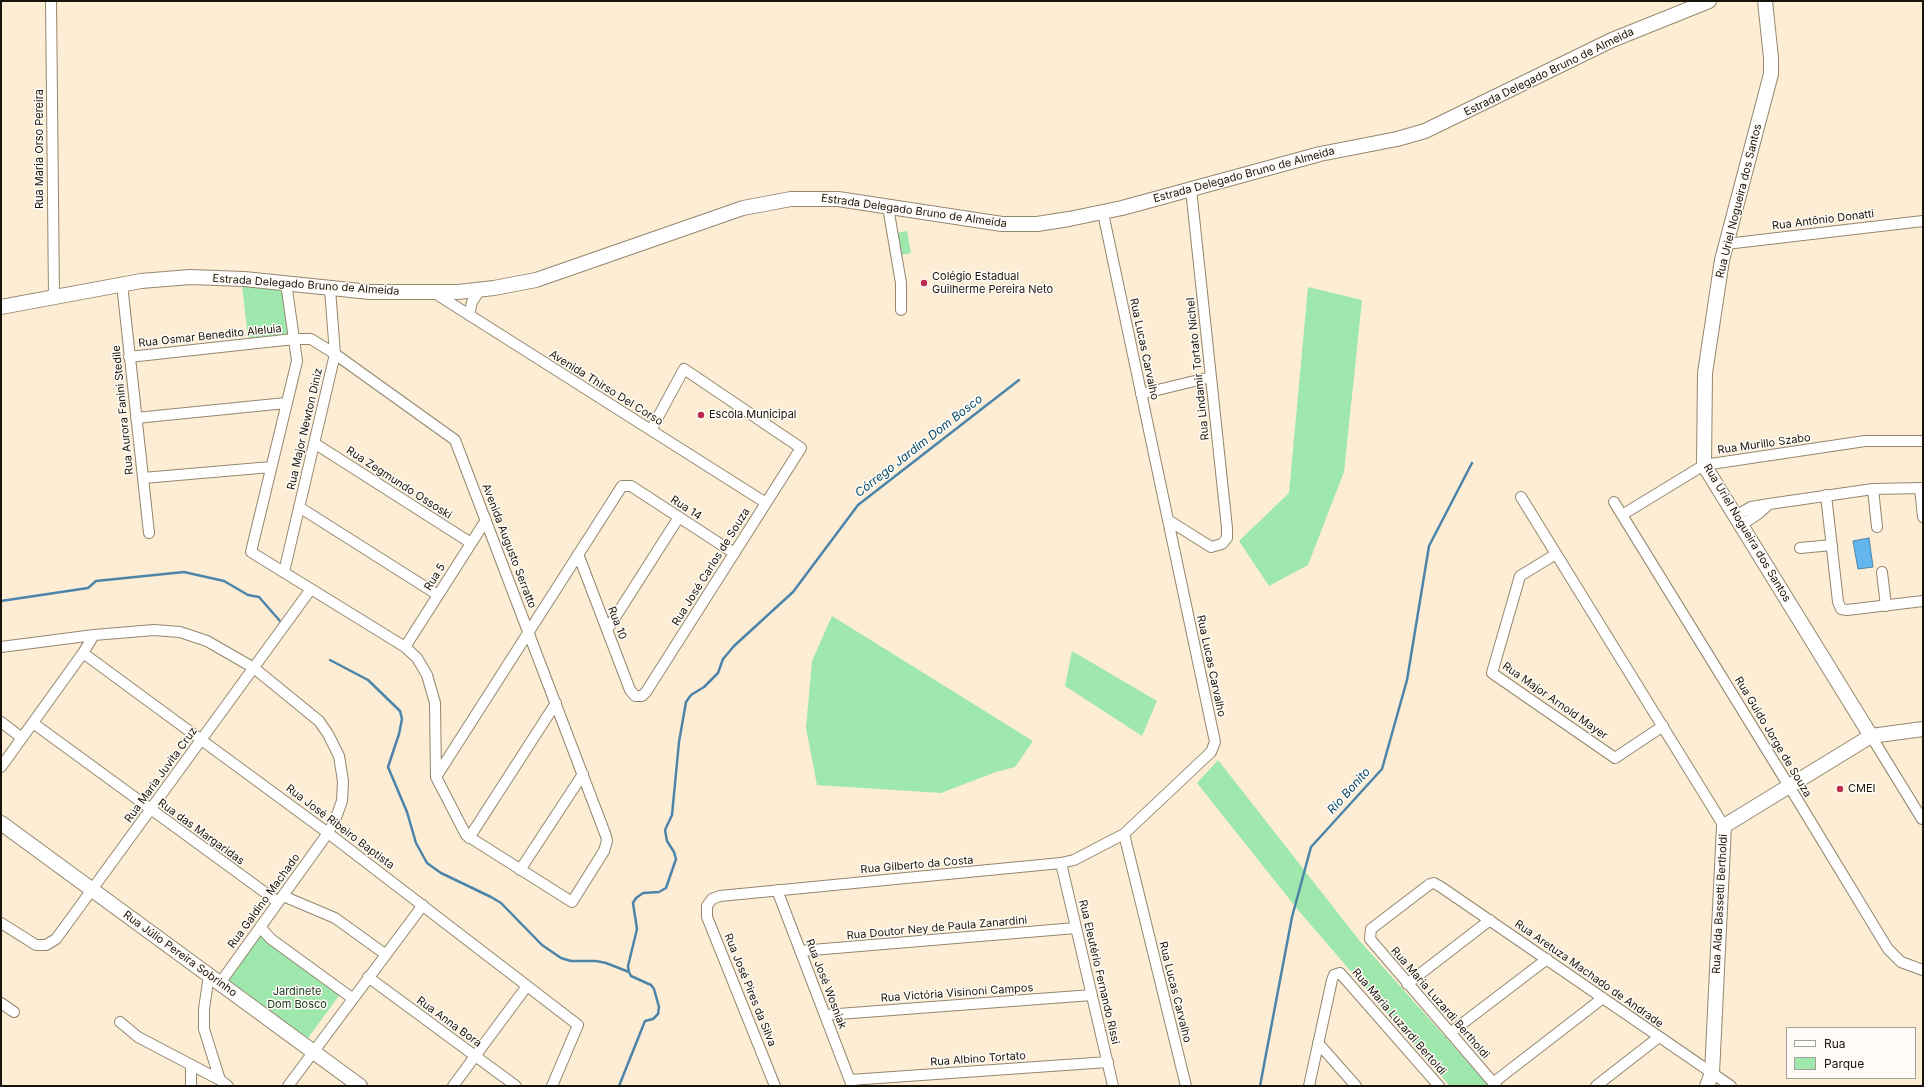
<!DOCTYPE html>
<html>
<head>
<meta charset="utf-8">
<style>
	body { margin:0 }
	#map { position:relative; width:1924px; height:1087px; overflow:hidden; background:#fcedd4; font-family:Inter,sans-serif }
	canvas { display:block }
	.frame { position:absolute; inset:0; border:2px solid #19140b; pointer-events:none }
	.legend { position:absolute; left:1786px; top:1027px; width:130px; height:52px; box-sizing:border-box; background:#fffcf7; border:1px solid #a39f99; margin:0; padding:5px 7px; list-style:none; font-size:12px; color:#19140b }
	.legend li { display:flex; align-items:center; gap:8px; height:20px }
	.legend b { width:20px; border:1px solid #a39f99 }
</style>
</head>
<body>
<div id="map">
<canvas width="1924" height="1087"></canvas>
<div class="frame"></div>
<ul class="legend">
<li><b style="height:5px;background:#fff"></b>Rua</li>
<li><b style="height:11px;background:#9ee7ad"></b>Parque</li>
</ul>
</div>
<script>
const ctx = document.querySelector('canvas').getContext('2d');
ctx.lineJoin = 'round';
function paint(path, color) { ctx.fillStyle = color; ctx.fill(path, 'evenodd'); }
const toPath = rows => new Path2D(rows.map(r => 'M' + r).join(''));
function strokePath(path, color, width, dash) { ctx.strokeStyle = color; ctx.lineWidth = width; ctx.lineCap = dash ? 'butt' : 'round'; ctx.setLineDash(dash || []); ctx.stroke(path); }
function drawText(font, color, halo, rows, align = 'center') {
  ctx.font = font + ' Inter,sans-serif'; ctx.lineWidth = 3; ctx.setLineDash([]); ctx.textBaseline = 'middle'; ctx.strokeStyle = halo; ctx.fillStyle = color; for (const [text, x, y, turn = 0] of rows) {
    ctx.save(); ctx.translate(x, y); ctx.rotate((+turn || 0) * Math.PI / 180); ctx.textAlign = isNaN(turn) ? turn : align; if (halo) ctx.strokeText(text, 0, 0); ctx.fillText(text, 0, 0); ctx.restore();
  }
}
const green = toPath([
	[907,231,911,253,901,255,897,233],
	[242,285,282,289,288,334,248,338],
	[1308,287,1362,300,1344,472,1308,565,1269,586,1239,541,1289,493],
	[832,616,1033,741,1015,767,996,772,941,793,817,785,806,728,812,661],
	[1072,651,1157,701,1142,736,1065,686],
	[1218,760,1359,940,1489,1086,1450,1086,1298,910,1197,783],
	[260,934,341,993,305,1042,225,982]
]);
const water = toPath([
	[1869,538,1873,567,1858,569,1853,541,1869,538]
]);
const stream = toPath([
	[1,601,88,588,96,581,184,572,224,581,248,595,259,597,280,621],
	[330,660,368,680,400,711,402,719,399,734,388,767,407,812,416,843,427,863,441,873,491,897,501,903,542,945,561,958,571,961,596,961,606,963,629,972],
	[619,1086,645,1021,653,1019,658,1014,659,1007,654,989,651,985,631,976,629,972,628,966,637,929,633,903,636,898,643,893,659,892,666,888,676,859,674,852,667,841,665,830,672,815,679,742,686,702,691,695,704,687,718,673,723,659,734,646,793,592,858,505,1019,380],
	[1260,1086,1292,917,1311,847,1382,769,1407,680,1429,546,1472,463]
]);
const street = toPath([
	[51,1,54,297],
	[888,207,901,283,901,310],
	[1103,213,1215,742,1211,752,1124,834,1186,1086],
	[1726,244,1923,221],
	[122,284,149,533],
	[433,292,766,503],
	[469,315,472,302,480,290],
	[129,357,294,339,311,339,335,354,455,440,606,836,607,841,604,851,572,902,466,835,436,777,435,703,427,675,417,658,405,647,251,552,297,361,294,339,286,283],
	[1141,394,1211,377],
	[136,418,286,403],
	[314,443,471,543],
	[143,478,271,467],
	[1920,488,1923,517],
	[1873,489,1877,527],
	[1826,495,1838,602,1841,609,1847,610,1923,601],
	[1521,497,1724,826],
	[1614,502,1789,786,1888,949,1901,962,1923,970],
	[299,507,438,595],
	[1622,515,1704,465,1865,441,1923,441],
	[1735,516,1751,507,1769,504,1873,489,1923,488],
	[1168,520,1211,547,1222,544,1227,538,1227,528,1191,189],
	[1741,525,1758,514,1769,504],
	[1800,548,1832,545],
	[578,554,630,690,635,696,642,696,646,692,801,448,684,369,651,430],
	[1556,554,1520,576,1492,673,1615,758,1663,726],
	[284,572,335,354,330,289],
	[1882,572,1886,606],
	[607,630,679,517],
	[1,647,94,635,154,630,180,632,207,641,254,668,319,721,328,734,339,756,343,781,342,801,335,820,328,833,220,983],
	[405,647,486,520],
	[83,653,328,833,578,1025,552,1086],
	[1,722,22,738],
	[33,723,278,902],
	[1871,736,1922,819],
	[1,767,83,653,94,635],
	[436,777,622,486,631,486,734,553],
	[469,838,556,703],
	[1061,863,1113,1086],
	[520,870,583,774],
	[777,890,852,1086],
	[283,896,335,918,385,954],
	[1,923,36,945,46,945,56,939,311,589],
	[260,927,271,939,352,998],
	[800,951,1076,928],
	[209,975,204,1009,204,1029,220,1080],
	[368,977,516,1086],
	[1407,984,1490,920],
	[1,1003,14,1012],
	[825,1015,1092,995],
	[120,1022,138,1037,220,1080,228,1086],
	[1450,1033,1547,959],
	[1318,1043,1356,1086],
	[850,1080,1108,1062],
	[1493,1083,1603,998],
	[191,1086,191,1066,197,1068],
	[288,1086,423,905],
	[453,1086,527,986],
	[775,1086,707,917,707,906,712,899,720,896,1061,863,1074,860,1124,834],
	[1309,1086,1332,980,1334,975,1340,973,1439,1086],
	[1496,1086,1370,939,1371,929,1430,884,1434,883,1441,887,1731,1086],
	[1596,1086,1659,1037]
]);
const secondary = toPath([
	[1765,1,1771,58,1771,74,1722,260,1705,373,1704,465,1871,736],
	[1,307,141,281,190,277,244,279,370,292,458,292,494,288,536,280,743,208,791,199,838,199,1002,224,1037,224,1069,219,1122,208,1320,154,1397,139,1425,131,1612,40,1709,1],
	[1,823,360,1086],
	[1707,1086,1712,1073,1724,826,1871,736,1923,729]
]);
const markers = [
	[924,283,4,"#bc2b4f"],
	[701,415,4,"#bc2b4f"],
	[1840,789,4,"#bc2b4f"]
];
const streetNames = [
	["Estrada Delegado Bruno de Almeida",1549,72,-26],
	["Rua Maria Orso Pereira",40,149,-90],
	["Estrada Delegado Bruno de Almeida",1244,175,-15],
	["Rua Uriel Nogueira dos Santos",1739,201,-76],
	["Estrada Delegado Bruno de Almeida",914,211,8],
	["Rua Antônio Donatti",1823,220,-7],
	["Estrada Delegado Bruno de Almeida",306,285,4],
	["Rua Osmar Benedito Aleluia",210,336,-6],
	["Rua Lucas Carvalho",1144,349,78],
	["Rua Lindamir Tortato Nichel",1198,369,-96],
	["Avenida Thirso Del Corso",606,388,32],
	["Rua Aurora Fanini Stedile",123,410,-96],
	["Rua Major Newton Diniz",305,429,-77],
	["Rua Murillo Szabo",1764,444,-8],
	["Rua Zegmundo Ossoski",399,483,33],
	["Rua 14",686,508,33],
	["Rua Uriel Nogueira dos Santos",1747,533,59],
	["Avenida Augusto Serratto",509,546,69],
	["Rua José Carlos de Souza",711,567,-58],
	["Rua 5",435,577,-58],
	["Rua 10",617,623,69],
	["Rua Lucas Carvalho",1211,666,78],
	["Rua Major Arnold Mayer",1555,701,35],
	["Rua Guido Jorge de Souza",1773,737,59],
	["Rua Maria Juvita Cruz",161,775,-54],
	["Rua José Ribeiro Baptista",340,827,37],
	["Rua das Margaridas",201,832,36],
	["Rua Gilberto da Costa",917,865,-5],
	["Rua Galdino Machado",264,901,-54],
	["Rua Alda Bassetti Bertholdi",1720,904,-87],
	["Rua Doutor Ney de Paula Zanardini",937,928,-5],
	["Rua Júlio Pereira Sobrinho",180,954,36],
	["Rua Eleutério Fernando Rissi",1099,972,77],
	["Rua Aretuza Machado de Andrade",1589,974,35],
	["Rua José Wosniak",826,984,69],
	["Rua José Pires da Silva",750,990,68],
	["Rua Lucas Carvalho",1175,992,76],
	["Rua Victória Visinoni Campos",957,993,-4],
	["Rua Maria Luzardi Bertholdi",1440,1003,49],
	["Rua Anna Bora",449,1022,36],
	["Rua Maria Luzardi Bertoldi",1399,1022,49],
	["Rua Albino Tortato",978,1059,-4]
];
const poiNames = [
	["Colégio Estadual",932,277],
	["Guilherme Pereira Neto",932,290],
	["Escola Municipal",709,415],
	["CMEI",1848,789]
];
const parkNames = [
	["Jardinete",297,992],
	["Dom Bosco",297,1005]
];
const waterNames = [
	["Córrego Jardim Dom Bosco",919,446,-38],
	["Rio Bonito",1349,791,-48]
];
paint(green, '#9ee7ad');
paint(water, '#63b6ee');
strokePath(water, '#4d85aa', 1);
strokePath(stream, '#4d85aa', 2.5);
strokePath(street, '#94876f', 12);
strokePath(secondary, '#94876f', 16);
strokePath(street, '#fff', 10);
strokePath(secondary, '#fff', 14);
for (const [x, y, r, color] of markers) { const dot = new Path2D(); dot.arc(x, y, r, 0, 2 * Math.PI); ctx.fillStyle = color; ctx.fill(dot); strokePath(dot, '#fffcf7', 1.5); }
drawText('11px', '#19140b', '#fffcf7', streetNames);
drawText('11px', '#19140b', '#fffcf7', poiNames, 'left');
drawText('11px', '#16361f', '#fffcf7', parkNames);
drawText('italic 12px', '#02486c', '#fffcf7', waterNames);
</script>
</body>
</html>
